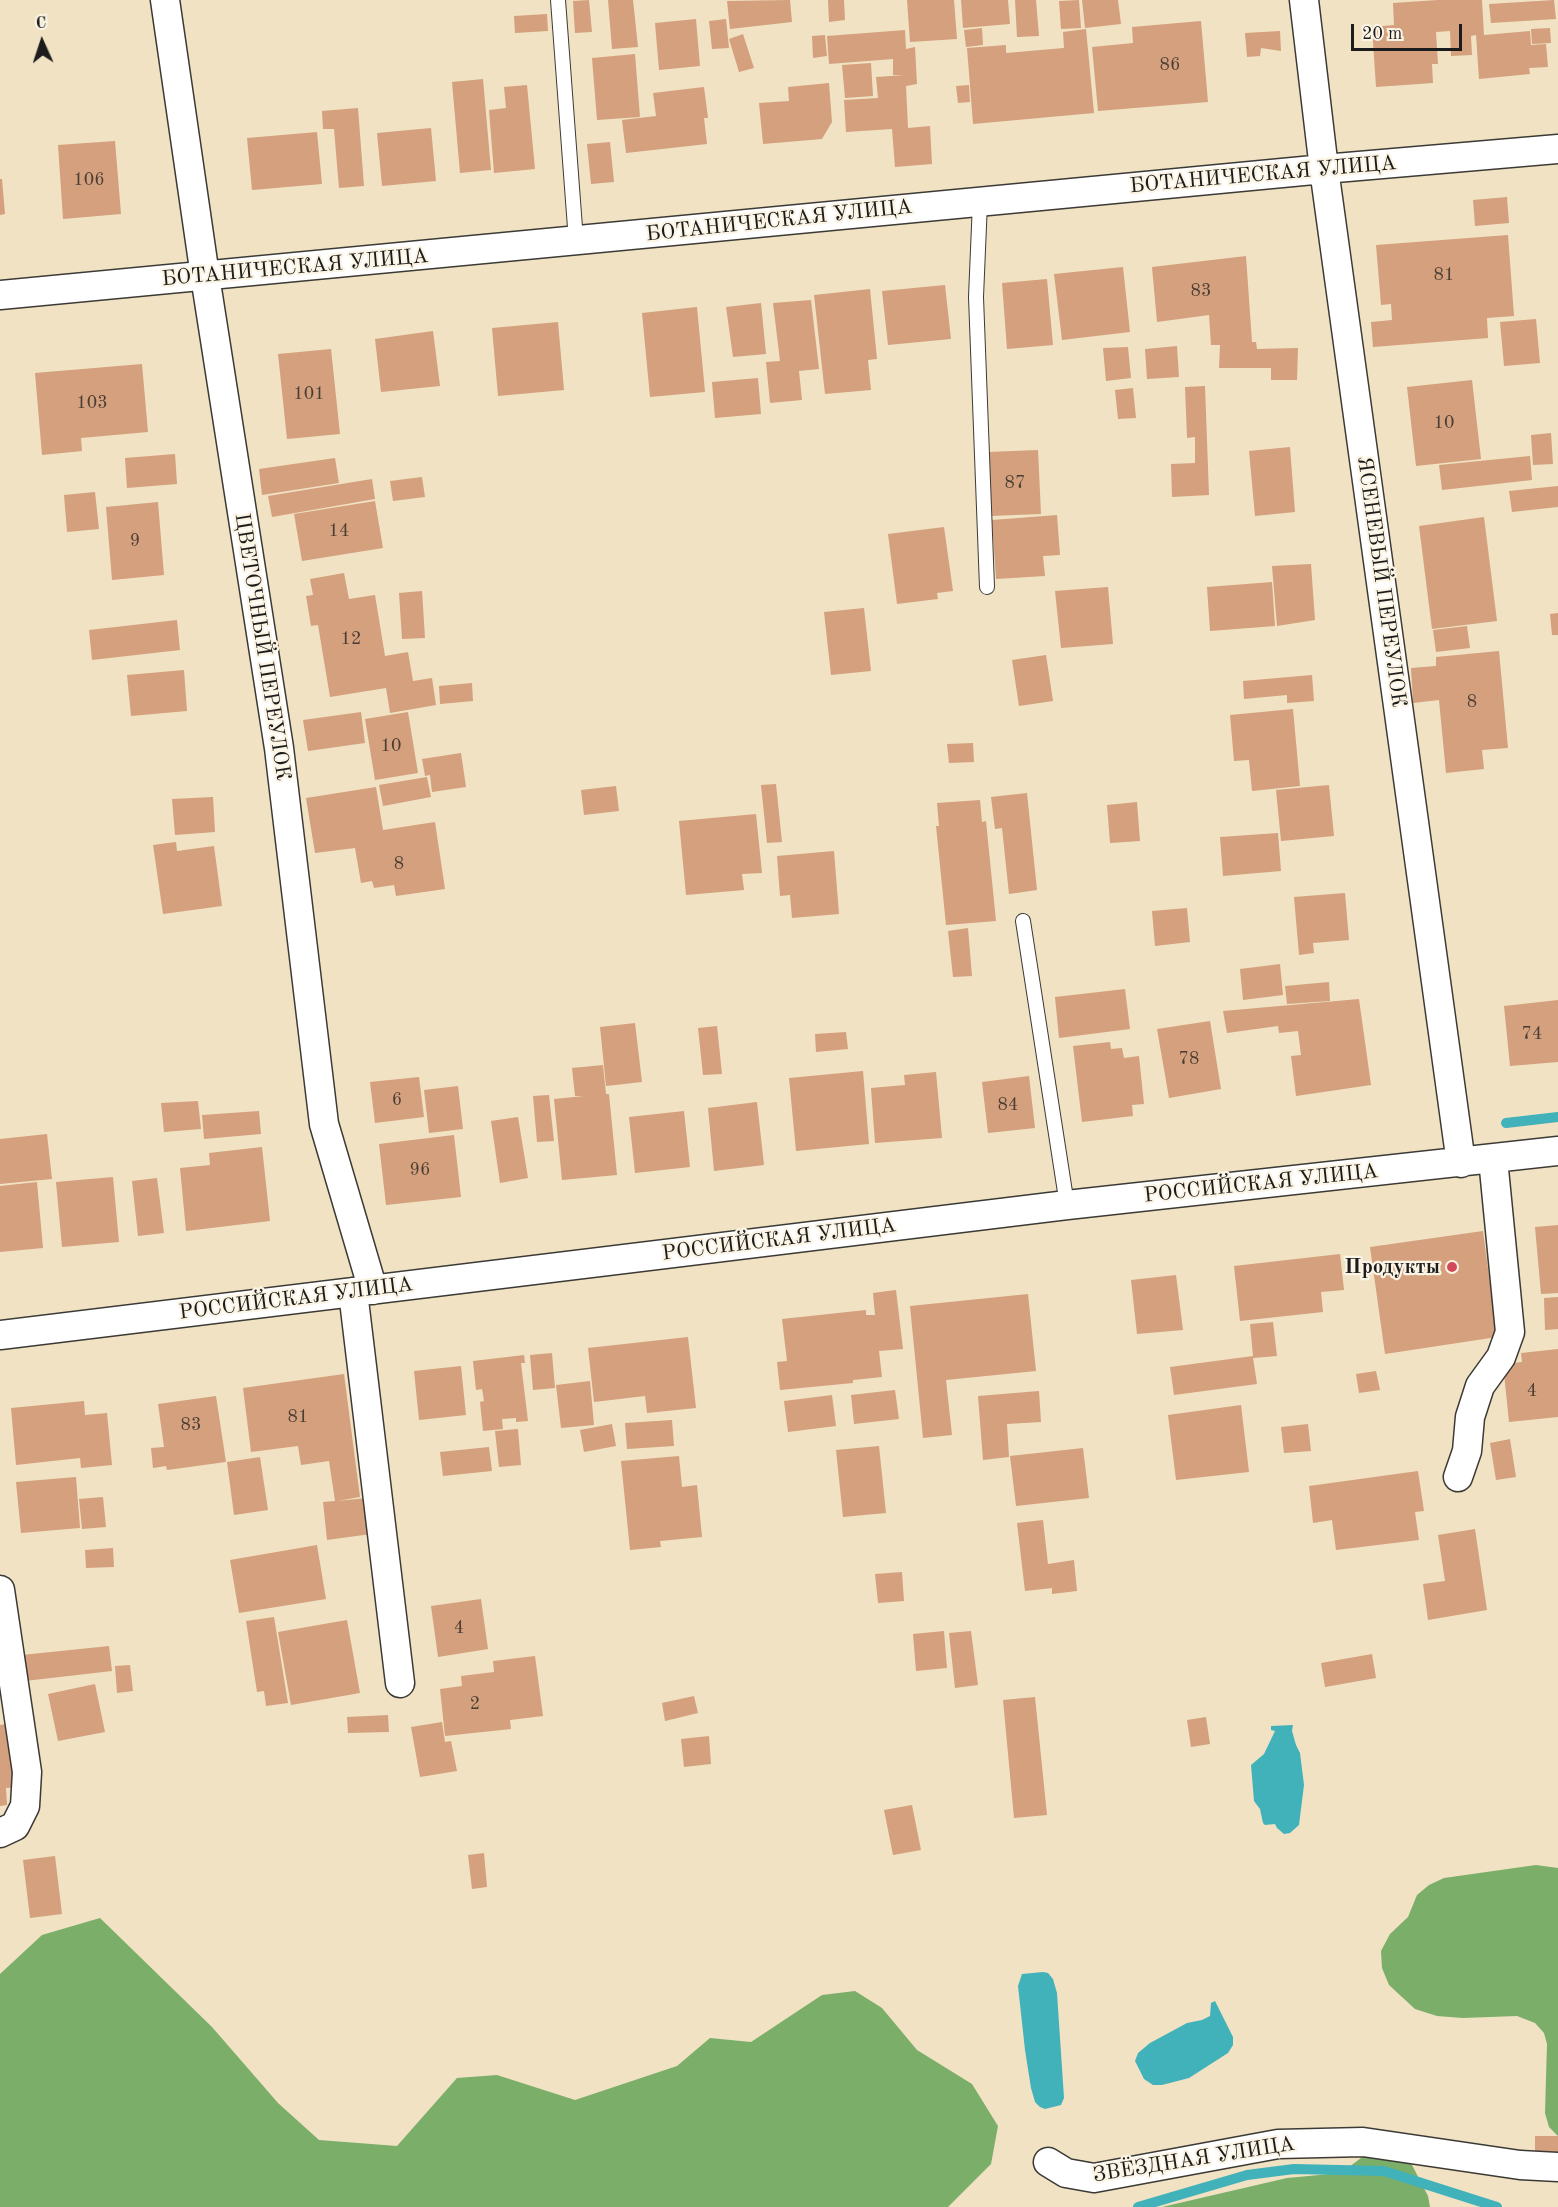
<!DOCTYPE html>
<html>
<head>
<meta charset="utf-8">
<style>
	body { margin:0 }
	#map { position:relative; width:1558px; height:2207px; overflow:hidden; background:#f0e2c3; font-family:"Old Standard TT",serif }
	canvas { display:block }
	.north { position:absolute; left:12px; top:12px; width:60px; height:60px; -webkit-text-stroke:4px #fcf5e5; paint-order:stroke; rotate:357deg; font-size:16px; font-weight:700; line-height:24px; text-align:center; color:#1c1c1c }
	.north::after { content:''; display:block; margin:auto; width:21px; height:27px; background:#1c1c1c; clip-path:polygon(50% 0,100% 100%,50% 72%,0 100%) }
	.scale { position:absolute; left:1351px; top:24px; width:111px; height:27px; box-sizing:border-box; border:3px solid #1c1c1c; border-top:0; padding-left:8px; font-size:18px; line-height:21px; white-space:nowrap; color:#1c1c1c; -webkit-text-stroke:4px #fcf5e5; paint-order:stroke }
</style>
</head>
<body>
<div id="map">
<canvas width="1558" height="2207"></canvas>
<div class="north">С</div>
<div class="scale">20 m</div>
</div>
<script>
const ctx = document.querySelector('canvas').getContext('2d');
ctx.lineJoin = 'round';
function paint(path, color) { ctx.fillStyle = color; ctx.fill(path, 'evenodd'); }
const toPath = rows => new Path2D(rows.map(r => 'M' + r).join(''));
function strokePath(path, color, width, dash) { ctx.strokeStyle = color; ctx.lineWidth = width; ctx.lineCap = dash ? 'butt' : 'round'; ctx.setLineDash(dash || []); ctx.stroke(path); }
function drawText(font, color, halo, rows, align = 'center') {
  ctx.font = font + ' "Old Standard TT",serif'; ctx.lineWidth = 4.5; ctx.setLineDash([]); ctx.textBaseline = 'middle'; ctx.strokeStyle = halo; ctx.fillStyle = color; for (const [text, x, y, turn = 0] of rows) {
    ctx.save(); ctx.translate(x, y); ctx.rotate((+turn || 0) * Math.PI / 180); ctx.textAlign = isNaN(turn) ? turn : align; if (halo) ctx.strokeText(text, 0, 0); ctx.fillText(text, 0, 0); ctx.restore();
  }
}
const forest = toPath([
	[1536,1865,1558,1868,1558,2136,1549,2127,1545,2113,1547,2044,1544,2033,1535,2023,1517,2016,1463,2018,1437,2016,1415,2009,1389,1985,1382,1968,1381,1951,1390,1934,1408,1917,1417,1895,1429,1885,1444,1878],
	[100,1918,212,2027,278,2103,319,2140,397,2146,457,2078,497,2075,575,2100,677,2066,710,2038,751,2042,822,1995,855,1991,882,2008,917,2050,972,2084,998,2126,991,2164,948,2207,0,2207,0,1974,42,1935],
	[1390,2152,1412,2165,1428,2196,1430,2207,1162,2207,1287,2178,1341,2173,1365,2155]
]);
const water = toPath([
	[1293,1725,1292,1731,1296,1745,1300,1753,1304,1785,1299,1825,1290,1833,1284,1834,1277,1828,1275,1824,1265,1825,1263,1823,1260,1809,1254,1801,1251,1765,1264,1754,1275,1731,1271,1730,1271,1726],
	[1043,1972,1048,1973,1053,1979,1057,1993,1064,2098,1061,2105,1045,2109,1040,2107,1035,2102,1031,2088,1025,2050,1018,1986,1022,1974],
	[1215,2001,1233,2037,1233,2045,1228,2053,1189,2078,1162,2085,1153,2085,1144,2079,1135,2061,1138,2053,1150,2043,1187,2023,1202,2020,1210,2016,1211,2003]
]);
const stream = toPath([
	[1506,1123,1558,1117],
	[1138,2207,1247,2175,1294,2169,1384,2171,1497,2207]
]);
const building = toPath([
	[589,0,592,32,575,33,573,1],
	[608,0,633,0,638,47,612,49],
	[790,0,792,22,730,29,727,1],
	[828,0,844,0,845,20,829,22],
	[907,0,954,0,957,39,910,42],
	[961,0,1008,0,1010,24,963,28],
	[1015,0,1036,0,1039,36,1017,37],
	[1079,0,1081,28,1061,29,1059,1],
	[1082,0,1118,0,1121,24,1085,28],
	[1438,0,1482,0,1484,35,1530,31,1531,45,1546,44,1548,67,1529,68,1530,74,1479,79,1476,35,1471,36,1472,55,1451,56,1450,31,1436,32,1438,64,1432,64,1433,83,1376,87,1372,27,1394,25,1393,3],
	[1554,0,1556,19,1491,23,1489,4],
	[547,14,548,31,515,33,514,16],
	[696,19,700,66,659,70,655,23],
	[726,19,729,48,712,49,709,21],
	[1201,21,1208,102,1098,111,1092,47,1133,43,1132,27],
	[982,28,983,45,966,47,964,30],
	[1550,28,1551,43,1532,44,1531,29],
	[1086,29,1094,113,973,124,967,48,1006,45,1006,53,1064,48,1063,32],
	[905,30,906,49,915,47,917,84,906,86,908,128,930,126,932,164,895,167,892,129,846,132,844,100,878,98,876,77,905,75,893,75,893,59,829,64,827,36],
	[1280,31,1281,51,1261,48,1260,56,1247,57,1245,33],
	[743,34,754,68,739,72,729,39],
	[825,35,827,56,813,58,812,36],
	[635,54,640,117,597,120,592,58],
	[871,63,873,96,845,98,842,65],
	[483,79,491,170,460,173,452,82],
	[829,83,832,122,822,139,763,144,759,103,789,101,788,87],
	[527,85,535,169,494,173,489,110,506,108,504,87],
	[969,85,970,102,958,103,956,86],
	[704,87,708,118,704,118,707,144,626,153,622,120,656,116,653,93],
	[358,108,364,186,339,188,334,129,323,129,322,111],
	[431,128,436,181,382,186,377,133],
	[317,132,322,184,252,190,247,138],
	[115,141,121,214,63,219,58,145],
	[610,142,614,182,591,184,587,144],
	[0,179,2,179,5,214,0,215],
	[1507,197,1509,223,1475,226,1473,200],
	[1508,235,1514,316,1487,318,1488,338,1373,347,1371,322,1392,320,1391,304,1381,305,1376,245],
	[1246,256,1252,342,1256,342,1257,349,1298,348,1297,380,1271,380,1271,368,1219,368,1220,345,1211,345,1209,315,1157,322,1152,267],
	[1123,267,1130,332,1062,340,1054,274],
	[1047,279,1053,345,1007,349,1002,283],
	[945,285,951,339,888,345,882,291],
	[870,289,877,359,868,360,871,390,825,394,814,295],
	[811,300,819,369,799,371,802,400,770,403,766,362,780,361,773,303],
	[761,303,766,354,733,357,726,307],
	[697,307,705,392,650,397,642,313],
	[1536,319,1540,363,1504,366,1500,322],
	[558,322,564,390,498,396,492,328],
	[433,331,440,386,381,392,375,339],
	[1177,346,1179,377,1147,379,1145,349],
	[1128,347,1131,378,1106,381,1103,348],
	[331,349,340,434,287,439,278,354],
	[142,364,148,432,81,438,82,451,42,455,35,373],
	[758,378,761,414,715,418,712,382],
	[1472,380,1481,459,1416,466,1407,387],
	[1205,386,1209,495,1172,497,1171,464,1195,463,1195,437,1187,438,1185,387],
	[1133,388,1136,418,1118,419,1115,390],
	[1551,433,1553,464,1533,465,1531,435],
	[1290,447,1295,512,1255,516,1249,451],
	[1038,450,1041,514,991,516,988,452],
	[175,454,177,484,127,488,125,458],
	[1530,456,1532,480,1442,490,1439,465],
	[335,458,339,483,262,495,259,469],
	[422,477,425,497,393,501,390,481],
	[372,479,375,499,272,517,268,496],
	[1558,486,1558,507,1512,512,1509,491],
	[95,492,99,529,67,532,64,495],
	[375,501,383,548,302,561,294,514],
	[158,502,164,575,112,580,106,507],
	[1057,515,1060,555,1043,556,1045,576,996,579,992,520],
	[1484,517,1497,621,1432,629,1419,526],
	[944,527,953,591,937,593,938,599,897,604,888,534],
	[1311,564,1315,620,1277,626,1272,566],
	[344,573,349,599,375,595,385,656,408,652,413,681,432,678,436,705,390,713,386,688,330,697,318,625,311,626,306,596,313,595,310,579],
	[1272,582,1275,626,1210,631,1207,587],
	[1108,587,1113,644,1061,648,1055,591],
	[422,591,425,638,402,639,399,593],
	[864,608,871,671,831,675,824,612],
	[1558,613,1558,635,1552,635,1550,614],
	[177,620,180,650,92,660,89,630],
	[1467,626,1470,648,1436,652,1433,630],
	[1499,651,1508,748,1482,750,1484,769,1446,773,1439,700,1413,703,1411,668,1436,666,1436,657],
	[1046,655,1053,701,1019,706,1012,660],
	[184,670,187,711,131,716,127,675],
	[1312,675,1314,701,1287,703,1287,695,1244,699,1243,681],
	[472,683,473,701,440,704,439,686],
	[1293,709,1300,786,1252,791,1249,760,1234,761,1230,715],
	[361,712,365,743,308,751,303,720],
	[408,712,418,773,375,780,365,719],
	[973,743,974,762,949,763,947,744],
	[461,753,466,787,432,792,430,775,425,776,422,759],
	[427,777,431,797,383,806,379,785],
	[776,784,782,842,767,843,761,785],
	[1329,785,1334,836,1281,841,1276,790],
	[616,786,619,811,584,815,581,790],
	[376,787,383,830,435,822,445,889,396,896,394,885,374,888,372,881,361,883,355,848,315,853,306,798],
	[1027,793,1037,890,1009,894,1002,828,995,829,991,797],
	[213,797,215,832,175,835,172,799],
	[980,800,982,822,986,821,996,921,946,925,936,826,939,826,937,803],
	[1137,802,1140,841,1110,843,1107,805],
	[756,814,762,873,742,874,744,890,686,895,679,821],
	[1278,833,1281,871,1223,876,1220,837],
	[176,842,177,851,214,846,222,906,163,914,153,845],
	[834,851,839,914,792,918,790,895,780,896,777,856],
	[1345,893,1349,940,1313,943,1314,953,1299,955,1294,897],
	[1187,908,1190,942,1155,946,1152,911],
	[968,928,972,976,953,977,948,931],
	[1280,964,1283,995,1243,1000,1240,969],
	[1329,982,1330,1001,1287,1004,1285,986],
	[1125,989,1130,1029,1059,1038,1055,997],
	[1359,999,1371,1085,1296,1096,1291,1056,1301,1055,1298,1031,1279,1033,1278,1026,1227,1033,1223,1011],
	[1558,1000,1558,1062,1510,1066,1504,1006],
	[1210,1021,1221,1089,1169,1098,1157,1029],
	[635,1023,642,1082,606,1086,600,1027],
	[717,1026,722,1074,703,1075,698,1028],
	[846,1032,848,1049,816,1052,815,1034],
	[1110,1042,1111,1049,1122,1048,1124,1058,1139,1056,1144,1104,1132,1105,1133,1116,1082,1122,1073,1046],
	[603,1065,606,1094,609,1094,617,1175,562,1180,554,1099,584,1096,575,1096,572,1068],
	[863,1071,869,1144,796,1151,789,1078],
	[936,1072,942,1138,875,1143,871,1088,905,1085,904,1075],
	[1029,1076,1035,1128,988,1133,982,1082],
	[419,1077,424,1117,375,1123,370,1082],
	[458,1086,463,1129,429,1133,424,1090],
	[549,1095,554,1141,537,1142,533,1096],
	[198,1101,201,1129,164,1132,161,1103],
	[757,1102,764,1165,714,1171,708,1108],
	[259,1111,261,1134,204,1139,202,1115],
	[684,1111,690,1167,635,1173,629,1117],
	[518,1117,528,1178,500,1183,491,1121],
	[47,1134,52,1179,0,1184,0,1139],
	[454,1135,461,1197,386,1205,379,1144],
	[262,1147,270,1221,186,1231,180,1168,210,1165,209,1153],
	[113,1177,119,1242,62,1247,56,1182],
	[157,1178,164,1233,138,1236,132,1181],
	[37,1182,43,1248,0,1252,0,1186],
	[1558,1225,1558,1293,1541,1294,1535,1227],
	[1483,1231,1497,1337,1385,1354,1370,1247],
	[1340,1254,1344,1290,1321,1292,1323,1312,1240,1321,1234,1266],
	[1176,1275,1183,1330,1137,1334,1131,1280],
	[896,1290,903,1349,879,1351,882,1377,853,1380,853,1383,780,1390,777,1362,787,1361,782,1319,866,1310,866,1315,875,1315,873,1293],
	[1028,1294,1036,1371,946,1380,952,1435,923,1438,910,1306],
	[1558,1297,1558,1329,1545,1330,1544,1298],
	[1273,1322,1277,1356,1253,1358,1257,1384,1174,1395,1170,1367,1253,1356,1250,1324],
	[688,1337,696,1408,647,1413,645,1396,594,1402,588,1348],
	[1558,1349,1558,1417,1509,1422,1503,1364,1522,1362,1521,1353],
	[552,1353,555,1388,533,1390,530,1355],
	[524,1355,525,1363,521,1363,528,1421,516,1422,516,1418,502,1419,503,1429,483,1431,480,1402,484,1401,482,1389,476,1390,473,1361],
	[461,1366,466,1415,419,1420,414,1371],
	[1376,1371,1380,1390,1359,1393,1356,1374],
	[344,1374,360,1497,337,1501,367,1498,371,1534,327,1540,323,1502,335,1501,329,1461,301,1465,298,1446,251,1452,243,1388],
	[590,1381,594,1425,561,1428,556,1385],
	[895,1390,899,1419,854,1424,851,1395],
	[1039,1391,1041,1422,1007,1424,1009,1457,983,1460,978,1396],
	[832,1395,836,1426,788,1432,784,1401],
	[216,1396,226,1462,167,1470,166,1466,153,1468,151,1448,164,1447,158,1404],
	[84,1401,85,1415,107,1413,112,1465,81,1468,80,1458,16,1465,11,1408],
	[1241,1405,1249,1472,1176,1480,1168,1415],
	[672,1420,674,1446,627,1449,625,1423],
	[612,1424,616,1446,584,1452,580,1430],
	[1308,1424,1311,1451,1284,1453,1281,1427],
	[518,1429,521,1465,499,1467,495,1431],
	[1510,1439,1516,1477,1496,1480,1490,1443],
	[879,1446,886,1513,843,1517,836,1450],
	[489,1447,492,1471,443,1476,440,1452],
	[1083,1448,1089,1498,1016,1506,1010,1456],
	[679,1456,682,1487,697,1485,702,1537,660,1541,661,1547,630,1550,621,1461],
	[260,1457,268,1510,234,1515,227,1462],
	[1418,1471,1424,1511,1415,1512,1419,1540,1336,1550,1332,1520,1313,1523,1309,1486],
	[76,1477,80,1528,21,1533,16,1482],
	[103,1497,106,1527,82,1529,79,1499],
	[1043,1520,1048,1564,1074,1560,1077,1591,1052,1594,1052,1588,1025,1591,1017,1523],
	[1475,1529,1487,1610,1428,1620,1423,1584,1445,1581,1438,1535],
	[317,1545,326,1599,239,1613,230,1560],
	[113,1548,114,1567,86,1568,85,1550],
	[902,1572,904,1601,878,1603,875,1574],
	[481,1599,488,1649,438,1657,431,1606],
	[274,1617,288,1703,266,1706,264,1691,257,1692,246,1621],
	[347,1620,360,1693,291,1705,278,1632],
	[944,1631,947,1668,916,1671,913,1634],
	[971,1631,978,1685,955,1688,949,1633],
	[109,1646,112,1671,25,1681,22,1655],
	[1372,1654,1376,1678,1325,1687,1321,1663],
	[535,1656,543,1716,510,1720,511,1729,445,1736,440,1689,462,1686,461,1676,494,1672,493,1661],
	[130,1665,133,1691,117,1693,115,1666],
	[95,1684,105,1732,58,1741,48,1694],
	[694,1696,698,1713,665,1721,662,1703],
	[1035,1697,1047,1815,1014,1818,1003,1700],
	[388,1715,389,1732,348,1733,347,1717],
	[1206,1717,1210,1744,1191,1747,1187,1720],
	[442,1722,445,1742,451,1741,457,1771,420,1777,411,1727],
	[11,1723,19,1787,6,1788,7,1805,0,1806,0,1725],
	[709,1736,711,1764,684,1767,681,1739],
	[912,1805,921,1850,893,1855,884,1810],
	[484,1853,487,1887,472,1889,468,1855],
	[55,1856,62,1914,30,1918,23,1860],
	[1535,2136,1558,2136,1558,2153,1535,2152]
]);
const service = toPath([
	[558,0,576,241],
	[980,202,976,297,987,587],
	[1023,921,1067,1205]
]);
const minor = toPath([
	[165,0,205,276,279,748,324,1124,373,1290],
	[1304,0,1324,169,1461,1163],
	[0,295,1324,169,1558,149],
	[353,1292,400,1683],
	[0,1335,1067,1205,1558,1151],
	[1458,1477,1467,1451,1470,1417,1480,1386,1501,1357,1510,1332,1493,1159],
	[0,1590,27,1772,25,1806,15,1826,0,1833],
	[1048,2162,1066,2173,1094,2178,1278,2144,1363,2142,1520,2165,1558,2167]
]);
const markers = [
	[1452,1267,6,"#d1495b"]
];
const numberNames = [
	["86",1170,65],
	["106",89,180],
	["81",1444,275],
	["83",1201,291],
	["101",309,394],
	["103",92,403],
	["10",1444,423],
	["87",1015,483],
	["14",339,531],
	["9",135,541],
	["12",351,639],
	["8",1472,702],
	["10",391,746],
	["8",399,864],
	["74",1532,1034],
	["78",1189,1059],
	["6",397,1100],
	["84",1008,1105],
	["96",420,1170],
	["4",1532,1391],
	["81",298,1417],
	["83",191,1425],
	["4",459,1628],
	["2",475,1704]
];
const streetNames = [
	["БОТАНИЧЕСКАЯ УЛИЦА",1263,175,-5],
	["БОТАНИЧЕСКАЯ УЛИЦА",779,221,-6],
	["БОТАНИЧЕСКАЯ УЛИЦА",295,268,-5],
	["ЯСЕНЕВЫЙ ПЕРЕУЛОК",1381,582,82],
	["ЦВЕТОЧНЫЙ ПЕРЕУЛОК",262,647,81],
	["РОССИЙСКАЯ УЛИЦА",1261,1184,-6],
	["РОССИЙСКАЯ УЛИЦА",779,1240,-7],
	["РОССИЙСКАЯ УЛИЦА",296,1299,-7],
	["ЗВЁЗДНАЯ УЛИЦА",1194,2160,-9]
];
const poiNames = [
	["Продукты",1440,1267]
];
paint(forest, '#7bae69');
paint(water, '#42b2ba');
strokePath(stream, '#42b2ba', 10);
paint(building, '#d4a07d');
strokePath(service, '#3c3a35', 16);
strokePath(minor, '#3c3a35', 31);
strokePath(service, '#fff', 14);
strokePath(minor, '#fff', 28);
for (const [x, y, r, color] of markers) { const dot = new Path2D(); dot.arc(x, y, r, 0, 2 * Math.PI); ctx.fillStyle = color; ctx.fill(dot); strokePath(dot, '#fcf5e5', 2); }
drawText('18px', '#4a3d34', null, numberNames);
drawText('21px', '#1c1c1c', '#fcf5e5', streetNames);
drawText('bold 21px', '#1c1c1c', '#fcf5e5', poiNames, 'right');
</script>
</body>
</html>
